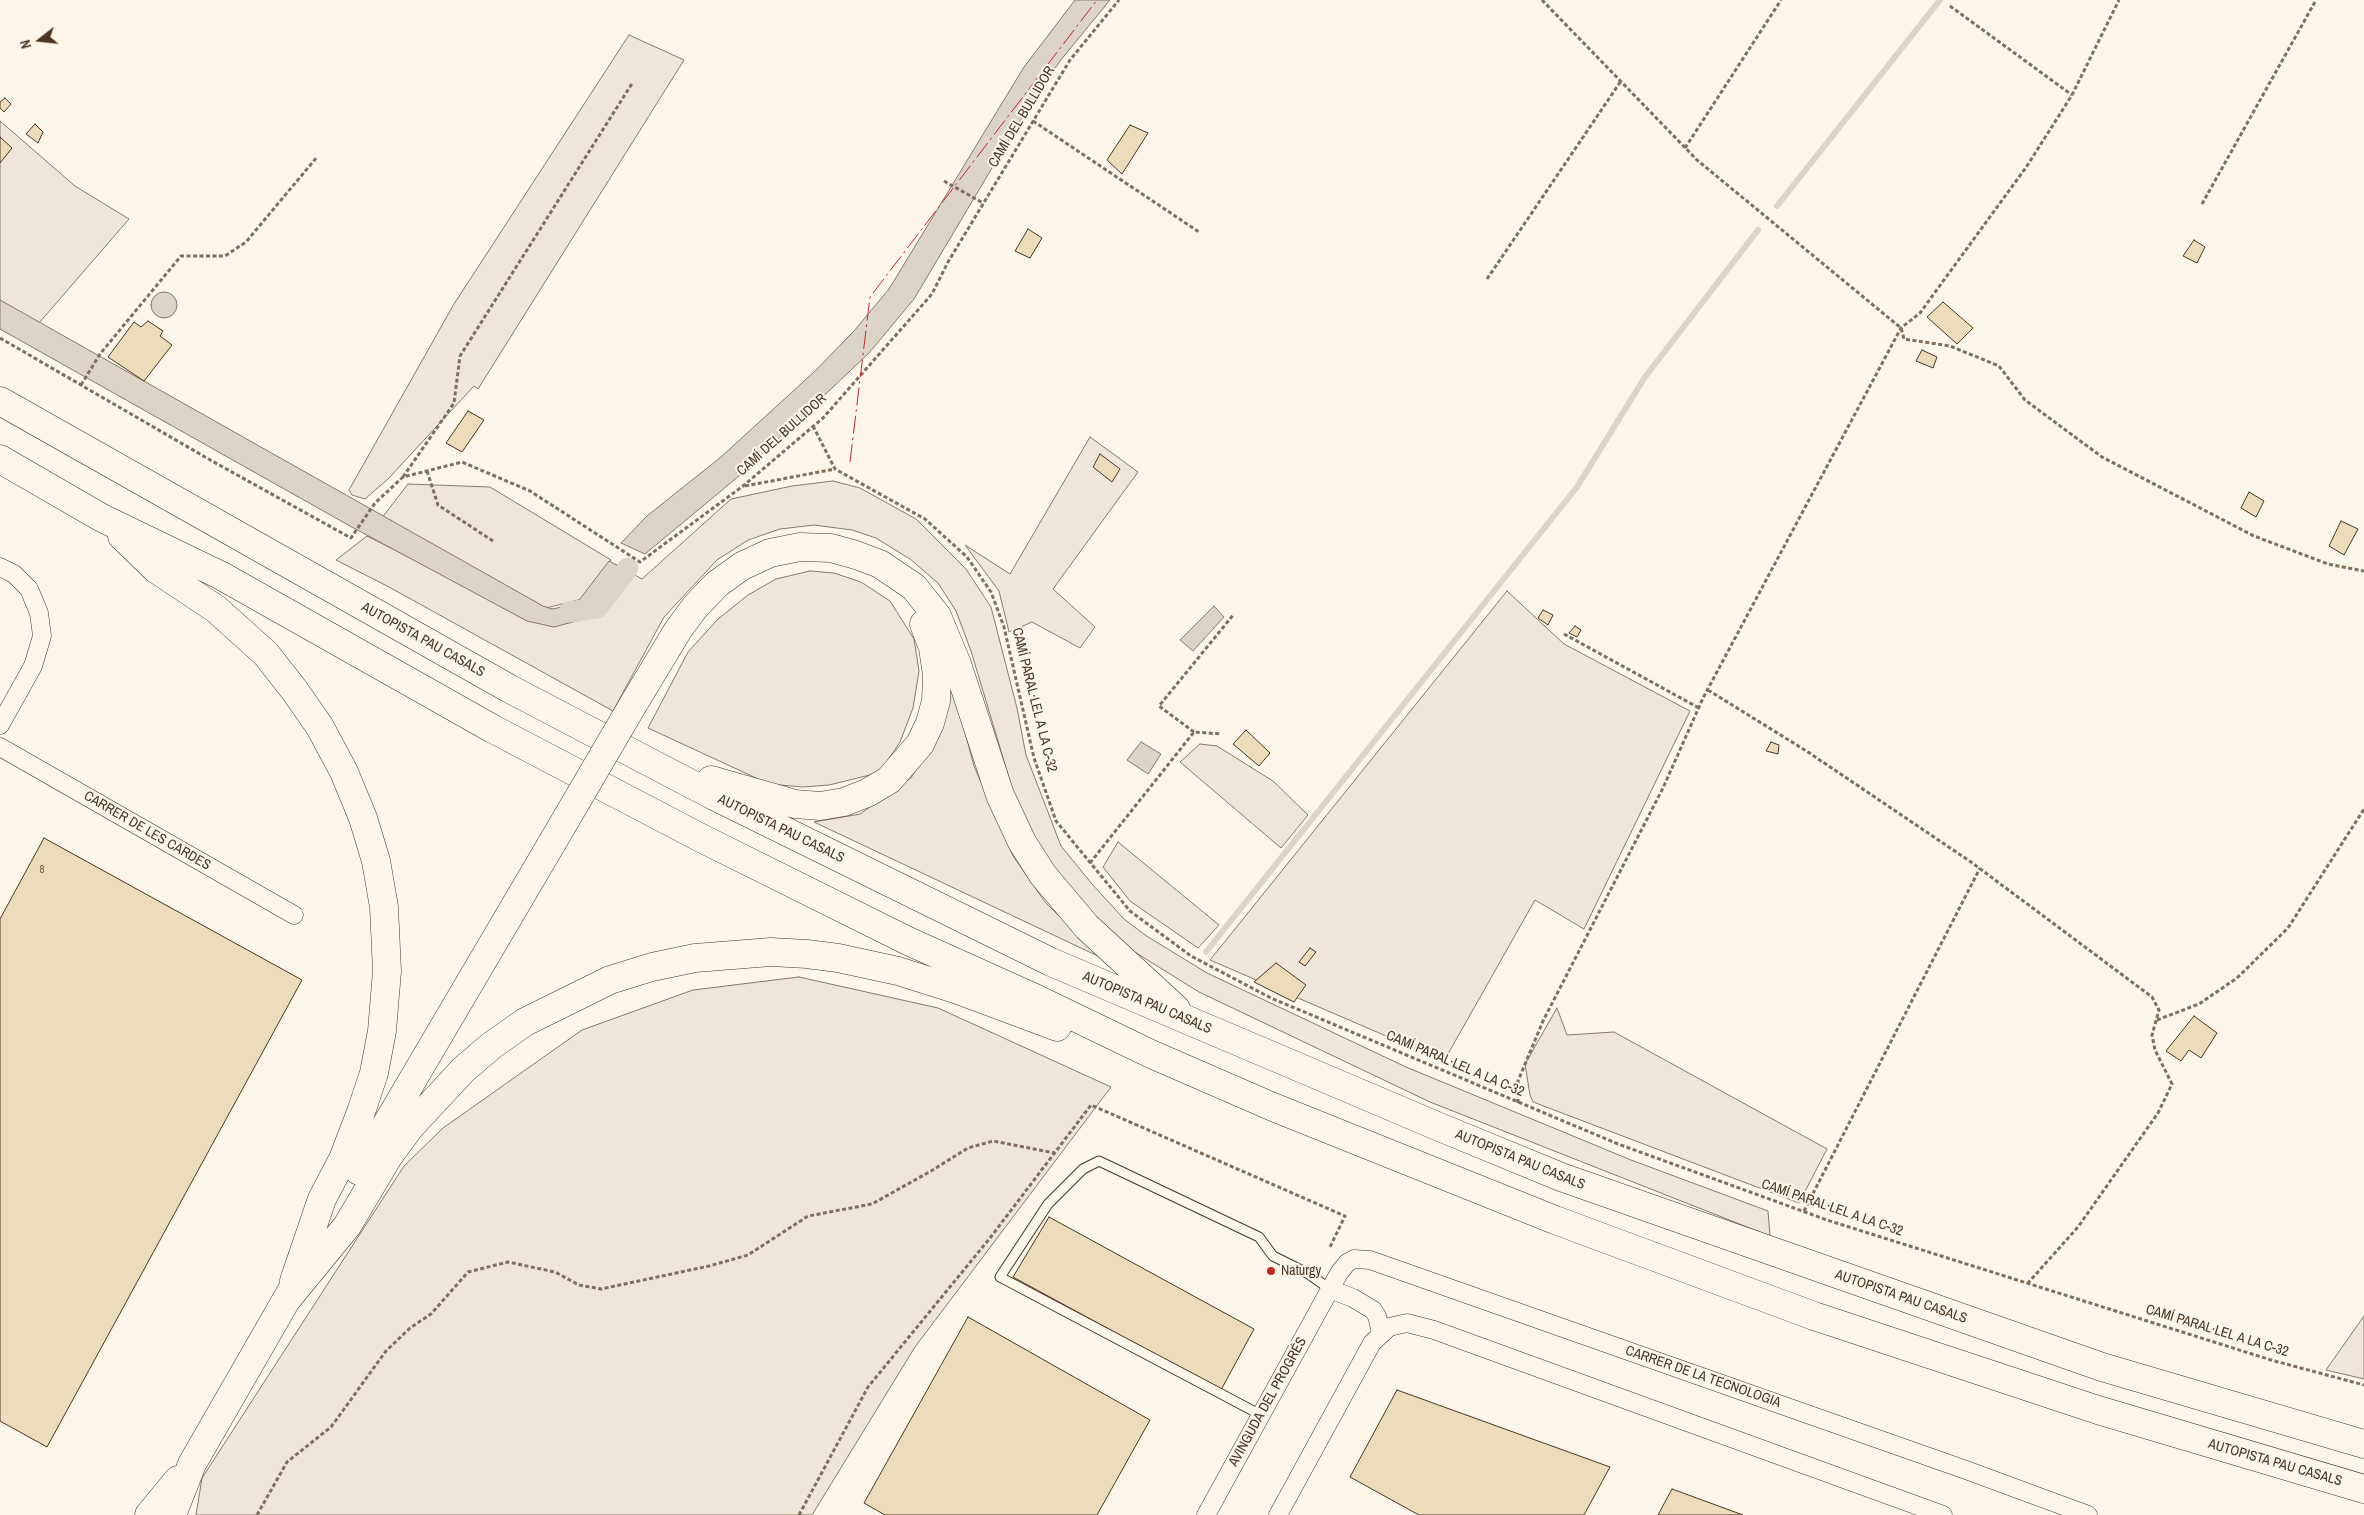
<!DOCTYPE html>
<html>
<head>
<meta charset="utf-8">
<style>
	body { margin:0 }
	#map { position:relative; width:2364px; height:1515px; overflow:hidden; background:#fbf6e9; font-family:"Archivo Narrow",sans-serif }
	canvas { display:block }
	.north { position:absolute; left:15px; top:15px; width:50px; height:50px; -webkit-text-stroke:4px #fbf6e9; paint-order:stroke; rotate:254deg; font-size:14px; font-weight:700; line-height:20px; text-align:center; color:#4a3520 }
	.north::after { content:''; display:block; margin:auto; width:18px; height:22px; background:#4a3520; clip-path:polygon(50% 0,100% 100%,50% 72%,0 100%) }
</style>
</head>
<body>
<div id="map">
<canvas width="2364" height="1515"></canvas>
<div class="north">N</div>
</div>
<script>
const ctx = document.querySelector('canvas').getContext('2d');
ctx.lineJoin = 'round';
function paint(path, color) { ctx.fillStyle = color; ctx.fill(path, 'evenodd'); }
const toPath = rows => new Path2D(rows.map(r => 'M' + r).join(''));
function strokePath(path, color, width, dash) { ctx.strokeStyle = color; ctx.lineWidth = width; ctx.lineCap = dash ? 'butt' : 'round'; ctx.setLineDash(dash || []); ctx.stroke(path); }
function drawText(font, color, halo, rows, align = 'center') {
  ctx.font = font + ' "Archivo Narrow",sans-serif'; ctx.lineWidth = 4; ctx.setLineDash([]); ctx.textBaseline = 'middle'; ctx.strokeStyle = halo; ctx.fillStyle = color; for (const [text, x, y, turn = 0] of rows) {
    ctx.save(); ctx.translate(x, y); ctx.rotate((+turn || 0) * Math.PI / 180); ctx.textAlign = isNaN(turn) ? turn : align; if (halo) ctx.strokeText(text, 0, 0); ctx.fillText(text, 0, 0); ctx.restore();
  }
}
const green = toPath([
	[629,35,684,60,478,389,474,386,388,479,365,499,352,495,349,490,454,304,629,35],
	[0,121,75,186,129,219,39,323,0,301,0,121],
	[1090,437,1138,472,1053,589,1095,627,1080,648,1032,622,1009,632,999,591,965,545,1010,574,1090,437],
	[833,481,860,488,916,519,966,569,991,607,1017,708,1026,755,1061,846,1092,884,1124,919,1145,935,1207,973,1406,1067,1631,1160,1768,1211,1770,1236,1430,1102,1199,992,1133,951,1085,908,1053,868,1019,811,971,651,956,611,938,583,910,559,876,538,852,530,814,525,780,529,748,540,717,560,664,617,613,711,389,587,336,560,367,536,532,619,572,622,615,564,642,579,731,499,792,486,833,481],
	[408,484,490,487,611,560,586,598,546,608,381,519,408,484],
	[810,571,834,573,861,582,890,601,914,639,919,671,913,708,900,742,884,766,874,774,829,785,803,787,769,784,648,728,688,652,718,619,748,595,776,579,810,571],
	[1507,591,1564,644,1690,711,1584,929,1535,900,1444,1061,1210,960,1507,591],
	[950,676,974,766,1013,856,1045,902,1100,957,814,822,860,814,911,778,942,724,950,689,950,676],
	[1200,744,1217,746,1273,781,1308,815,1281,848,1180,762,1200,744],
	[1118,842,1219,925,1198,948,1130,901,1103,867,1118,842],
	[799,977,938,1008,1111,1087,915,1347,812,1515,196,1515,202,1478,404,1166,443,1128,582,1030,693,990,799,977],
	[1557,1008,1567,1035,1614,1032,1827,1149,1799,1203,1533,1102,1530,1095,1525,1064,1557,1008],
	[2364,1316,2364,1379,2326,1370,2364,1316]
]);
const water = toPath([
	[1075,0,1110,0,1060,61,1026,111,914,299,869,353,739,476,645,554,621,543,647,516,721,457,814,372,854,331,889,289,1024,67,1075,0],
	'151 305a13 13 0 1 1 26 0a13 13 0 1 1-26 0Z',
	[0,300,543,606,552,609,572,605,580,599,609,561,630,572,584,619,554,627,527,621,350,526,0,329,0,300],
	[1214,606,1224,617,1193,651,1180,640,1214,606],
	[1141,742,1161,754,1148,774,1127,760,1141,742]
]);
const stream = toPath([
	[1777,206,1940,0],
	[1206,952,1577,487,1645,377,1758,230]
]);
const canal = toPath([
	[569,612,597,608,628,568]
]);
const building = toPath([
	[5,98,11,104,4,112,0,108,0,102,5,98],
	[35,124,43,132,38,143,26,134,35,124],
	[1130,125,1148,133,1122,174,1107,160,1130,125],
	[0,137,12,148,0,163,0,137],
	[1028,229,1042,238,1030,258,1015,251,1028,229],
	[2194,240,2205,247,2197,263,2183,256,2194,240],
	[1943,302,1973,328,1957,344,1927,317,1943,302],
	[148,321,163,331,160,336,172,345,144,381,108,357,134,322,141,327,148,321],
	[1922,350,1937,357,1933,368,1916,361,1922,350],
	[468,411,484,420,462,452,446,443,468,411],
	[1100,454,1120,469,1112,482,1093,467,1100,454],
	[2249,492,2264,501,2256,517,2241,508,2249,492],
	[2341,521,2358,529,2344,555,2329,546,2341,521],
	[1543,610,1553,615,1548,625,1538,618,1543,610],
	[1575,626,1581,630,1577,637,1569,633,1575,626],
	[1246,730,1270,753,1259,766,1233,744,1246,730],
	[1771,742,1779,745,1778,754,1766,751,1771,742],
	[44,838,302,980,47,1447,0,1421,0,919,44,838],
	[1310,948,1316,952,1305,966,1299,962,1310,948],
	[1276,963,1306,985,1294,1002,1254,982,1276,963],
	[2194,1016,2217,1033,2201,1058,2189,1050,2181,1061,2166,1051,2194,1016],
	[1049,1217,1254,1329,1221,1390,1013,1277,1049,1217],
	[968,1317,1150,1420,1097,1515,885,1515,864,1503,968,1317],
	[1397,1390,1610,1467,1584,1515,1419,1515,1350,1477,1397,1390],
	[1672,1489,1743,1515,1658,1515,1672,1489]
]);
const path = toPath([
	[1542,0,1697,160,1901,328,1904,339,1950,346,1999,366,2025,400,2102,457,2254,536,2328,564,2364,571],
	[1950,6,2072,95],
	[1033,121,1199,232],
	[1685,148,1781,0],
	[944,181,983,203],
	[2202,204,2316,0],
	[1487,279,1621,81],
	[0,338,212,461,351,538,375,503,403,477,462,462,530,491,640,562,743,486,823,418,932,294,948,262,1070,60,1119,0],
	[81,385,100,354,181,256,225,256,246,242,317,157],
	[813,426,835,469,925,519,967,557,991,592,1004,627,1034,758,1056,821,1130,911,1191,956,1271,998,1618,1144,1827,1220,2271,1360,2364,1385],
	[427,471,438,505,493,541],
	[403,477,454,403,460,356,633,82],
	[745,486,835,469],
	[1564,634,1699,708],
	[1708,690,1808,752,1971,862,2152,997,2159,1010,2152,1035,2155,1050,2172,1084,2158,1113,2078,1227,2028,1283],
	[1194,732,1159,706,1234,614],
	[1090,863,1194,732,1221,734],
	[2157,1020,2199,1004,2237,978,2288,928,2364,809],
	[1518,1103,1518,1081,1543,1021,1663,788,1703,698,1901,328,1920,313,2027,166,2072,95,2119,0],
	[1804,1211,1980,868],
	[257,1515,287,1462,331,1427,386,1351,410,1328,431,1314,468,1272,508,1262,555,1272,579,1285,601,1289,709,1266,748,1255,808,1216,872,1204,931,1171,968,1148,993,1141,1055,1153],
	[799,1515,868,1387,990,1238,1091,1105,1345,1216,1330,1247]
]);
const lane = toPath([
	[1261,1415,1000,1277,1048,1204,1083,1169,1099,1161,1259,1237,1273,1256,1307,1273,1330,1289]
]);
const street = toPath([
	[0,567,14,574,29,589,39,613,42,636,33,666,0,725],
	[0,747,294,915],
	[1330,1289,1353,1298,1373,1310,1377,1316,1381,1333],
	[1206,1515,1339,1273,1347,1263,1354,1259,1370,1260,1966,1470,2088,1515],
	[1278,1515,1372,1343,1389,1327,1407,1323,1434,1330,1943,1515]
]);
const highway = toPath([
	[0,401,510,689,714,796,1051,962,1437,1126,1561,1177,2102,1367,2364,1444],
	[0,459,102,518,220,575,493,729,701,838,908,941,1037,999,1151,1054,1273,1107,1555,1220,1814,1316,2098,1410,2364,1489],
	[122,536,156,569,216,609,266,654,295,691,320,727,344,772,363,818,376,861,384,907,387,971,382,1031,374,1073,361,1112,343,1159,322,1199,294,1281],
	[634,703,678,630,695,607,717,584,742,566,770,553,800,547,831,548,856,555,880,564,914,587,937,616,957,664,1000,795,1022,842,1043,875,1087,927,1176,1009],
	[711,780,795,804,820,806,844,802,867,793,889,780,920,744,930,723,936,701,937,675,933,648,924,624],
	[359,1171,552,843],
	[288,1298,347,1226,388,1157,410,1127,463,1070,491,1046,525,1022,610,980,652,967,695,958,771,952,807,954,838,958,898,971,958,990,1057,1027],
	[149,1515,178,1480],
	[172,1515,192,1464,296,1283]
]);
const highwayBridge = toPath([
	[552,843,634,703]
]);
const power = toPath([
	[850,462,870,297,1097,0]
]);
const markers = [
	[1271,1271,5,"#c62828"]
];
const numberNames = [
	["8",42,870]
];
const streetNames = [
	["CAMÍ DEL BULLIDOR",1022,117,-59],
	["CAMÍ DEL BULLIDOR",782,435,-42],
	["AUTOPISTA PAU CASALS",423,640,29],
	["CAMÍ PARAL·LEL A LA C-32",1034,700,76],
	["AUTOPISTA PAU CASALS",781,829,26],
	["CARRER DE LES CARDES",147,831,30],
	["AUTOPISTA PAU CASALS",1147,1003,23],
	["CAMÍ PARAL·LEL A LA C-32",1455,1064,23],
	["AUTOPISTA PAU CASALS",1520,1160,22],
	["CAMÍ PARAL·LEL A LA C-32",1832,1208,19],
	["AUTOPISTA PAU CASALS",1901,1297,19],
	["CAMÍ PARAL·LEL A LA C-32",2217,1331,17],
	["CARRER DE LA TECNOLOGIA",1703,1377,19],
	["AVINGUDA DEL PROGRÉS",1268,1402,-61],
	["AUTOPISTA PAU CASALS",2275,1463,16]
];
const poiNames = [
	["Naturgy",1281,1271]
];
paint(green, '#ede6d9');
strokePath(green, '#887966', 1);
paint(water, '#dcd4c6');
strokePath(water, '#887966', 1);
strokePath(stream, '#dcd4c6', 6);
strokePath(canal, '#dcd4c6', 21);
paint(building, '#ecdcbc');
strokePath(building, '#4a3520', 1);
strokePath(lane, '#4a3520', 11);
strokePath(street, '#4a3520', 19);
strokePath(highway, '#4a3520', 29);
strokePath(path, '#7f6f5c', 3, [4, 2.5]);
strokePath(lane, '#fbf6e9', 9);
strokePath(street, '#fbf6e9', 18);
strokePath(highway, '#fbf6e9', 28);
strokePath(highwayBridge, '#4a3520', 29, []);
strokePath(highwayBridge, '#fbf6e9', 28);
strokePath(power, '#c62828', 1, [18, 4, 2.5, 4]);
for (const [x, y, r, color] of markers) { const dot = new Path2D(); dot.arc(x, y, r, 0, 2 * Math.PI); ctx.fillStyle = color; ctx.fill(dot); strokePath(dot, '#fbf6e9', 2); }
drawText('11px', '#725f47', null, numberNames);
drawText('14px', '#4a3520', '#fbf6e9', streetNames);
drawText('14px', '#4a3520', '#fbf6e9', poiNames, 'left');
</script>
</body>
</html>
